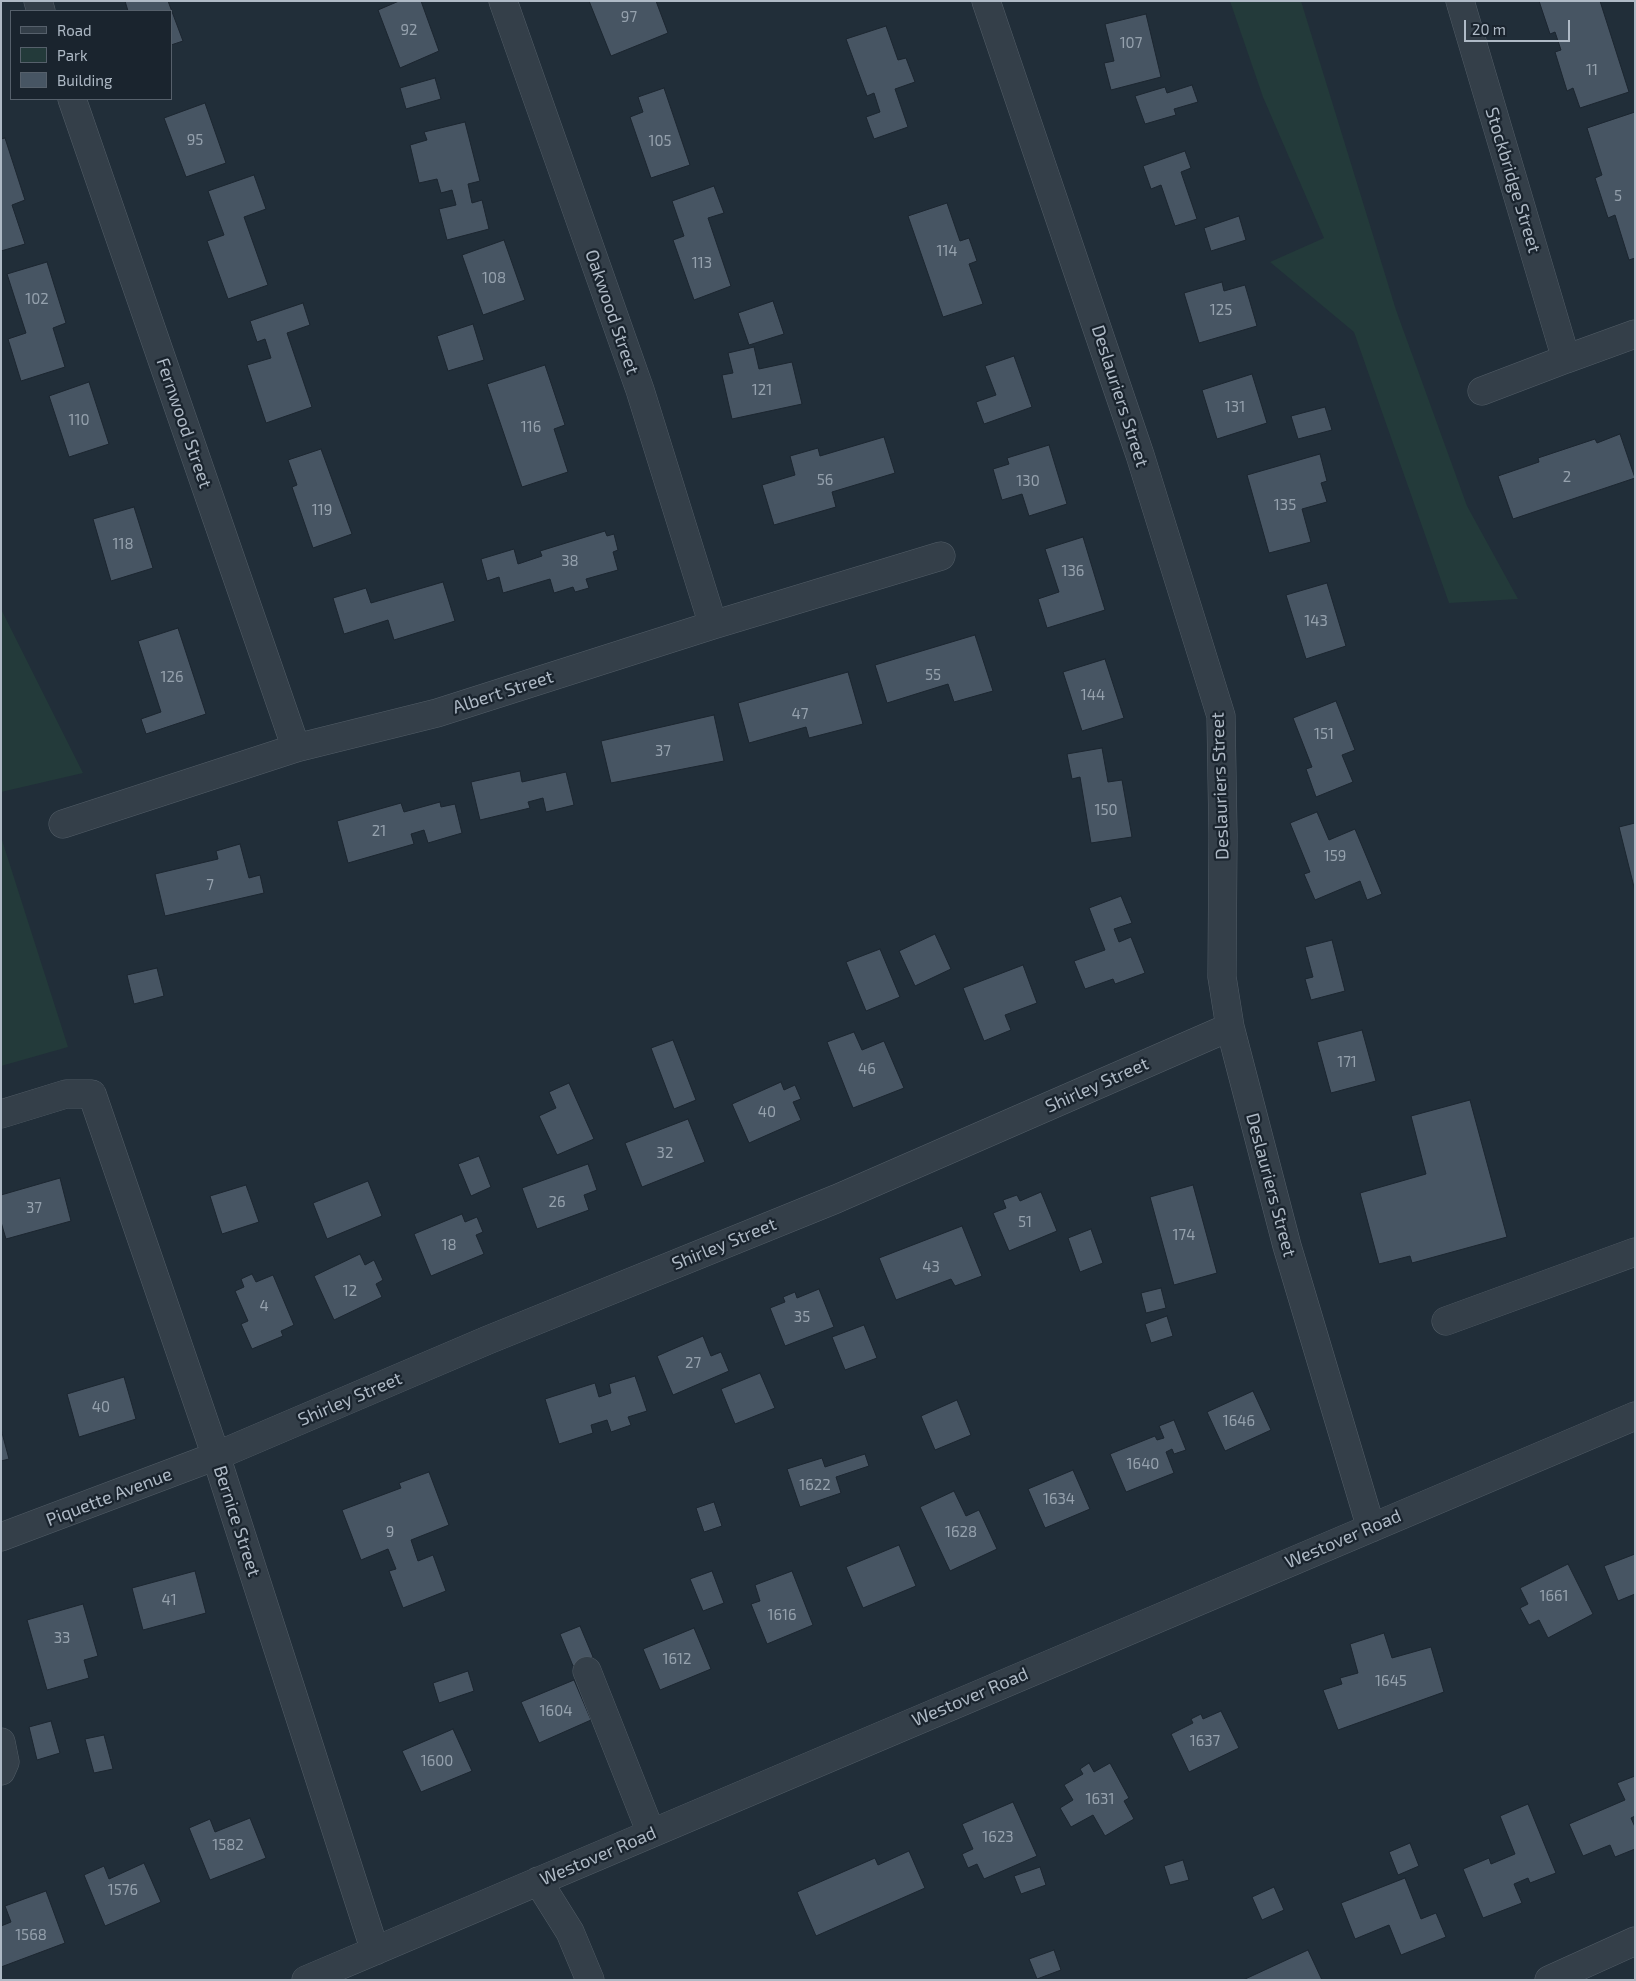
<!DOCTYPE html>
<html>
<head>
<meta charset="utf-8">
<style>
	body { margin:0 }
	#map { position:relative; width:1636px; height:1981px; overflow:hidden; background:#212e39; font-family:"Exo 2",sans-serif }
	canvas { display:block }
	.frame { position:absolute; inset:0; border:2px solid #afbac6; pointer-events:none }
	.legend { position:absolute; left:10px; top:10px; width:162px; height:90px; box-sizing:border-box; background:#1a242e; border:1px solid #56606b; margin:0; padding:6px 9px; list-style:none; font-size:15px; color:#afbac6 }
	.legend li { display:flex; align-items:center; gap:10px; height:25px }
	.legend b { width:25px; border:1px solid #56606b }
	.scale { position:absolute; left:1464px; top:20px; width:106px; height:22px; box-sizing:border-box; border:2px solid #afbac6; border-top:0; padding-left:6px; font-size:15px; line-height:18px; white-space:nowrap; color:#afbac6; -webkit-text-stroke:4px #1a242e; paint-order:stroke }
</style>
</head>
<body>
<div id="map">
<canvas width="1636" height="1981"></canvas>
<div class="frame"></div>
<ul class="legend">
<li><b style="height:6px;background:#343f49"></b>Road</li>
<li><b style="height:14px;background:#233a3a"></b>Park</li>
<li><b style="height:14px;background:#475563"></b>Building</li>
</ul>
<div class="scale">20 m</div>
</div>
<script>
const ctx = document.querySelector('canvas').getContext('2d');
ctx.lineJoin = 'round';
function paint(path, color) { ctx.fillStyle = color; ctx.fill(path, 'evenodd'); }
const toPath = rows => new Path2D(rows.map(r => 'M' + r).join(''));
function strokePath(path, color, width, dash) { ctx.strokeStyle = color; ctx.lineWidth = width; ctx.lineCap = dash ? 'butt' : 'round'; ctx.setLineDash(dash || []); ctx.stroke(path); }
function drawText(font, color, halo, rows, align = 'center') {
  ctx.font = font + ' "Exo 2",sans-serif'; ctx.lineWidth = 4.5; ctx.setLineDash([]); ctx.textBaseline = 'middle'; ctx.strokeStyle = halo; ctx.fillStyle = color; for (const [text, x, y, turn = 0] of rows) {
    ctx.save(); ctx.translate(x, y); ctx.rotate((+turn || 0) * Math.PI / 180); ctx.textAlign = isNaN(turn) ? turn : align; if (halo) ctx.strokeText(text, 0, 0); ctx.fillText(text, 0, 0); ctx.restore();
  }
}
const green = toPath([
	[1230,1,1301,1,1396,310,1467,506,1518,599,1449,603,1354,332,1270,262,1324,238,1263,97],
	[1,609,83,773,1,792],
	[1,837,68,1047,1,1066]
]);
const building = toPath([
	[125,1,168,1,183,41,171,45,171,11,128,11,125,1],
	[399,1,421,1,439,51,400,68,378,10,399,1],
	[589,1,656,1,668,33,611,56,589,1],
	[1539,1,1600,1,1629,92,1580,108,1573,88,1567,91,1555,52,1561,50,1555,32,1550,34,1539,1],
	[1146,14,1161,77,1111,90,1104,63,1114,61,1105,24,1146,14],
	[886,26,898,60,906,58,915,82,895,89,908,127,874,139,866,117,880,112,874,93,867,96,846,39,886,26],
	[435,78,441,99,406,109,400,88,435,78],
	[1192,85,1198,102,1174,109,1176,115,1145,124,1135,96,1165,87,1167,93,1192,85],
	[664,88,690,165,651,178,630,117,643,112,638,97,664,88],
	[205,103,226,163,186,177,164,118,205,103],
	[1635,112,1635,258,1629,260,1615,215,1608,218,1595,178,1602,175,1587,128,1635,112],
	[465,122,480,181,468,184,472,203,482,200,489,229,447,240,439,209,456,205,452,190,441,193,437,179,419,183,410,145,427,140,424,132,465,122],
	[5,138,25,200,12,205,25,244,1,251,1,139,5,138],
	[1185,151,1191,168,1181,172,1197,219,1175,226,1161,185,1151,189,1143,166,1185,151],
	[254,175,266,209,244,217,268,285,228,299,207,241,224,235,208,191,254,175],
	[714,186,724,213,708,218,731,286,694,300,673,240,684,236,672,201,714,186],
	[947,203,960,241,969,238,977,261,969,264,983,304,943,317,908,216,947,203],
	[1239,216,1246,240,1211,251,1204,228,1239,216],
	[504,240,525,300,483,315,462,255,504,240],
	[47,262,66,323,53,328,65,367,21,381,8,339,26,333,7,274,47,262],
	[1222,282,1224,291,1245,285,1257,326,1199,343,1184,293,1222,282],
	[773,301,784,334,749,345,738,313,773,301],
	[303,303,310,325,287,333,312,407,266,423,247,365,271,358,265,339,257,342,250,321,303,303],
	[473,324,484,360,448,371,437,336,473,324],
	[754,347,759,369,792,362,802,404,732,419,722,375,733,373,728,353,754,347],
	[1014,356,1032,407,984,424,976,402,996,395,985,366,1014,356],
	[545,365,565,425,554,429,568,472,522,487,487,384,545,365],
	[1252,374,1267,423,1217,439,1202,390,1252,374],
	[89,382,109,444,69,457,49,396,89,382],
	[1325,407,1332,430,1298,439,1291,416,1325,407],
	[1620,434,1635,478,1513,519,1498,476,1539,462,1538,458,1595,439,1597,443,1620,434],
	[884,437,895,473,832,492,836,507,774,525,762,485,795,475,790,456,818,448,820,456,884,437],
	[1049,445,1067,504,1029,516,1022,494,1002,500,993,469,1009,464,1007,458,1049,445],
	[321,449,352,534,313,548,292,487,297,485,288,460,321,449],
	[1320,454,1327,481,1321,483,1327,502,1302,509,1311,542,1269,553,1247,475,1320,454],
	[134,507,153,568,111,581,93,519,134,507],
	[605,531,607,536,614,534,618,550,613,552,618,570,586,579,589,588,575,592,573,587,554,593,550,579,503,593,499,577,487,581,481,559,514,549,518,564,542,556,540,551,605,531],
	[1083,537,1105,610,1047,628,1038,599,1059,592,1045,549,1083,537],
	[443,582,455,621,394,640,388,620,344,634,333,598,366,588,371,603,443,582],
	[1327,583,1346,646,1306,659,1286,595,1327,583],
	[178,628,206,714,146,734,141,719,161,712,138,641,178,628],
	[975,635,993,691,954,702,948,684,887,703,875,665,975,635],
	[1105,659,1124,718,1082,731,1063,672,1105,659],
	[848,672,863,724,809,738,806,727,749,743,738,703,848,672],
	[1336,701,1355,750,1342,755,1353,782,1316,797,1306,769,1312,767,1293,718,1336,701],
	[714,715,724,761,611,783,601,741,714,715],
	[1102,748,1108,782,1122,780,1132,837,1091,843,1080,777,1072,779,1067,754,1102,748],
	[520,771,522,782,566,772,574,805,546,812,543,798,528,802,530,808,480,820,471,782,520,771],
	[440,802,441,807,455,804,462,833,428,843,424,830,411,834,414,844,348,863,337,821,401,803,404,812,440,802],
	[1317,812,1329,840,1355,829,1382,894,1367,900,1360,881,1315,900,1304,874,1310,872,1290,823,1317,812],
	[1635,823,1635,891,1619,827,1635,823],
	[240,844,249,878,260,875,264,893,165,916,155,874,218,859,216,851,240,844],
	[1121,896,1132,923,1114,929,1119,942,1131,937,1145,973,1115,984,1113,979,1085,989,1074,961,1105,950,1089,908,1121,896],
	[935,934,951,969,915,986,899,951,935,934],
	[1332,940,1345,991,1311,1000,1305,979,1313,977,1305,947,1332,940],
	[880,949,900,997,866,1011,846,962,880,949],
	[1023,965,1037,1003,1005,1015,1011,1030,984,1041,963,988,1023,965],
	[157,968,164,996,134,1004,127,975,157,968],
	[1362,1030,1376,1081,1331,1093,1317,1042,1362,1030],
	[854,1032,862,1050,884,1041,904,1088,853,1108,827,1042,854,1032],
	[673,1040,696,1100,674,1109,651,1048,673,1040],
	[781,1082,784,1090,795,1085,801,1099,793,1102,801,1120,749,1143,732,1104,781,1082],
	[569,1083,594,1139,557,1155,539,1116,556,1108,549,1092,569,1083],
	[1470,1100,1507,1237,1412,1263,1410,1256,1379,1264,1360,1193,1426,1174,1411,1116,1470,1100],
	[688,1119,705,1162,642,1187,625,1143,688,1119],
	[479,1156,491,1187,471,1196,458,1164,479,1156],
	[588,1164,597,1190,584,1195,589,1210,537,1229,522,1188,588,1164],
	[60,1178,71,1221,6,1239,1,1222,1,1195,60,1178],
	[368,1181,382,1216,327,1239,313,1203,368,1181],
	[246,1185,259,1222,222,1234,210,1196,246,1185],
	[1193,1185,1217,1273,1174,1285,1150,1197,1193,1185],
	[1041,1192,1057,1231,1009,1251,993,1213,1006,1208,1003,1200,1017,1195,1020,1201,1041,1192],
	[462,1214,465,1222,477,1217,483,1232,476,1235,484,1254,431,1276,414,1234,462,1214],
	[962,1226,982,1276,955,1286,951,1279,896,1300,879,1258,962,1226],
	[1091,1229,1103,1263,1080,1272,1068,1238,1091,1229],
	[360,1254,365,1265,374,1260,383,1280,376,1284,382,1297,334,1320,314,1276,360,1254],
	[252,1274,256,1282,273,1275,294,1325,281,1331,283,1336,252,1349,241,1324,248,1321,235,1291,244,1287,241,1279,252,1274],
	[1161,1288,1166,1308,1146,1313,1141,1293,1161,1288],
	[819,1289,834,1327,785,1346,770,1308,785,1302,783,1297,795,1292,797,1298,819,1289],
	[1167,1316,1173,1336,1151,1343,1145,1324,1167,1316],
	[864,1325,877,1358,845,1370,832,1337,864,1325],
	[703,1336,711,1356,721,1352,729,1371,673,1395,657,1356,703,1336],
	[760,1373,775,1408,735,1424,721,1389,760,1373],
	[635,1376,647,1411,628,1417,631,1425,611,1432,607,1420,591,1425,593,1433,559,1444,545,1399,595,1383,599,1397,611,1393,609,1384,635,1376],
	[124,1377,136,1419,79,1437,67,1394,124,1377],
	[1253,1391,1271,1430,1225,1451,1207,1412,1253,1391],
	[957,1400,971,1435,935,1450,921,1416,957,1400],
	[1174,1420,1186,1450,1174,1454,1172,1449,1166,1452,1174,1473,1126,1492,1110,1454,1155,1436,1157,1440,1164,1438,1159,1426,1174,1420],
	[1,1429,9,1459,1,1461,1,1429],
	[865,1454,869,1466,836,1477,841,1493,800,1507,787,1469,822,1458,825,1467,865,1454],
	[1073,1470,1090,1509,1045,1528,1028,1489,1073,1470],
	[429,1472,449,1525,411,1540,418,1561,433,1555,446,1591,403,1608,389,1571,396,1569,388,1549,361,1560,342,1510,401,1488,399,1483,429,1472],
	[954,1491,966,1516,979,1510,997,1549,950,1571,920,1507,954,1491],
	[714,1502,722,1526,704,1532,696,1508,714,1502],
	[899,1545,916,1586,863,1608,846,1567,899,1545],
	[1635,1554,1635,1594,1618,1601,1604,1566,1635,1554],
	[1568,1564,1593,1614,1548,1638,1539,1620,1529,1625,1520,1608,1528,1604,1520,1588,1568,1564],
	[195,1571,206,1613,143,1630,132,1588,195,1571],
	[712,1571,724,1603,703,1611,690,1579,712,1571],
	[792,1571,813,1625,767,1644,751,1604,760,1601,755,1585,792,1571],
	[83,1604,98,1656,84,1660,89,1678,47,1690,27,1620,83,1604],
	[580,1626,593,1657,573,1666,560,1634,580,1626],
	[694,1628,711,1669,660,1690,643,1649,694,1628],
	[1384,1633,1392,1658,1431,1647,1444,1692,1338,1730,1323,1690,1342,1684,1340,1678,1358,1673,1350,1644,1384,1633],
	[468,1671,474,1691,439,1703,433,1683,468,1671],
	[574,1680,591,1720,539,1743,521,1702,574,1680],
	[1221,1711,1239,1748,1189,1772,1171,1734,1193,1723,1191,1719,1201,1714,1203,1719,1221,1711],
	[51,1721,60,1753,37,1760,29,1727,51,1721],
	[453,1729,472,1771,421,1792,402,1751,453,1729],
	[104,1735,113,1769,94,1773,85,1739,104,1735],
	[1089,1763,1094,1772,1110,1763,1129,1798,1124,1801,1134,1819,1105,1836,1093,1815,1071,1827,1060,1808,1073,1800,1064,1785,1083,1774,1080,1769,1089,1763],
	[1635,1776,1635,1816,1631,1818,1635,1827,1635,1849,1615,1857,1610,1845,1583,1856,1569,1824,1625,1800,1617,1783,1635,1776],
	[1013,1802,1037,1856,984,1879,977,1864,968,1868,962,1854,973,1849,962,1824,1013,1802],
	[1528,1804,1556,1873,1530,1883,1528,1878,1514,1884,1522,1903,1483,1918,1463,1869,1489,1858,1491,1864,1515,1854,1500,1816,1528,1804],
	[250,1818,266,1858,210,1880,189,1828,210,1819,215,1832,250,1818],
	[1410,1843,1419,1866,1398,1875,1389,1852,1410,1843],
	[909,1851,925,1888,816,1936,797,1892,875,1858,878,1865,909,1851],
	[1183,1860,1189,1880,1170,1885,1164,1866,1183,1860],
	[144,1863,161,1902,105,1926,84,1875,104,1866,109,1879,144,1863],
	[1040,1867,1046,1885,1021,1894,1014,1876,1040,1867],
	[1405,1878,1421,1919,1436,1913,1446,1937,1401,1955,1389,1925,1355,1939,1341,1903,1405,1878],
	[1274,1887,1284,1910,1262,1920,1252,1897,1274,1887],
	[46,1891,65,1943,1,1967,1,1926,11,1922,5,1906,46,1891],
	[1054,1950,1061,1970,1037,1979,1029,1959,1054,1950],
	[1308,1950,1322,1980,1243,1980,1308,1950]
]);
const minor = toPath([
	[38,1,41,11],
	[503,1,640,390,713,625],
	[986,1,1140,455,1221,716,1223,835,1222,977,1230,1027,1287,1246,1371,1528],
	[1460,1,1566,359,1635,334],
	[72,99,296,748],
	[1482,391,1566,359],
	[63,824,296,748,437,713,713,625,941,556],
	[1,1114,66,1094,92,1094,216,1456,375,1951],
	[1446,1321,1635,1252],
	[1,1537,216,1456,488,1340,836,1199,1230,1027],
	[587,1671,651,1833],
	[1,1742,5,1762,1,1771],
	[538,1881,570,1932,590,1980],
	[306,1980,1635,1416],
	[1549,1980,1635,1941]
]);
const numberNames = [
	["97",629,17],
	["92",409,30],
	["107",1131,43],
	["11",1592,70],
	["95",195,140],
	["105",660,141],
	["5",1618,196],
	["114",947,251],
	["113",702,263],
	["108",494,278],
	["102",37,299],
	["125",1221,310],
	["121",762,390],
	["131",1235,407],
	["110",79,420],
	["116",531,427],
	["2",1567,477],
	["56",825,480],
	["130",1028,481],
	["135",1285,505],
	["119",322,510],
	["118",123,544],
	["38",570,561],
	["136",1073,571],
	["143",1316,621],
	["55",933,675],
	["126",172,677],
	["144",1093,695],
	["47",800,714],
	["151",1324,734],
	["37",663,751],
	["150",1106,810],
	["21",379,831],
	["159",1335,856],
	["7",210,885],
	["171",1347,1062],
	["46",867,1069],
	["40",767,1112],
	["32",665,1153],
	["26",557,1202],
	["37",34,1208],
	["51",1025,1222],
	["174",1184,1235],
	["18",449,1245],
	["43",931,1267],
	["12",350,1291],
	["4",264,1306],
	["35",802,1317],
	["27",693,1363],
	["40",101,1407],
	["1646",1239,1421],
	["1640",1143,1464],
	["1622",815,1485],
	["1634",1059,1499],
	["9",390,1532],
	["1628",961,1532],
	["1661",1554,1596],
	["41",169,1600],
	["1616",782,1615],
	["33",62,1638],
	["1612",677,1659],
	["1645",1391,1681],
	["1604",556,1711],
	["1637",1205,1741],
	["1600",437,1761],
	["1631",1100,1799],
	["1623",998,1837],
	["1582",228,1845],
	["1576",123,1890],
	["1568",31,1935]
];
const streetNames = [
	["Stockbridge Street",1513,180,73],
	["Oakwood Street",612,312,71],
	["Deslauriers Street",1120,396,72],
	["Fernwood Street",184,423,71],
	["Albert Street",503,692,-18],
	["Deslauriers Street",1220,786,-92],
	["Shirley Street",1097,1085,-24],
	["Deslauriers Street",1271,1185,75],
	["Shirley Street",724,1244,-22],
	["Shirley Street",350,1399,-23],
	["Piquette Avenue",109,1497,-21],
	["Bernice Street",237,1521,72],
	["Westover Road",1343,1539,-23],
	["Westover Road",970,1697,-23],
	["Westover Road",598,1856,-23]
];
paint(green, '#233a3a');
paint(building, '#475563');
strokePath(building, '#1c2630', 1);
strokePath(minor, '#525d67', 29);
strokePath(minor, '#343f49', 28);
drawText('15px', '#95a1ad', null, numberNames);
drawText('18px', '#afbac6', '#1a242e', streetNames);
</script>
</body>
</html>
